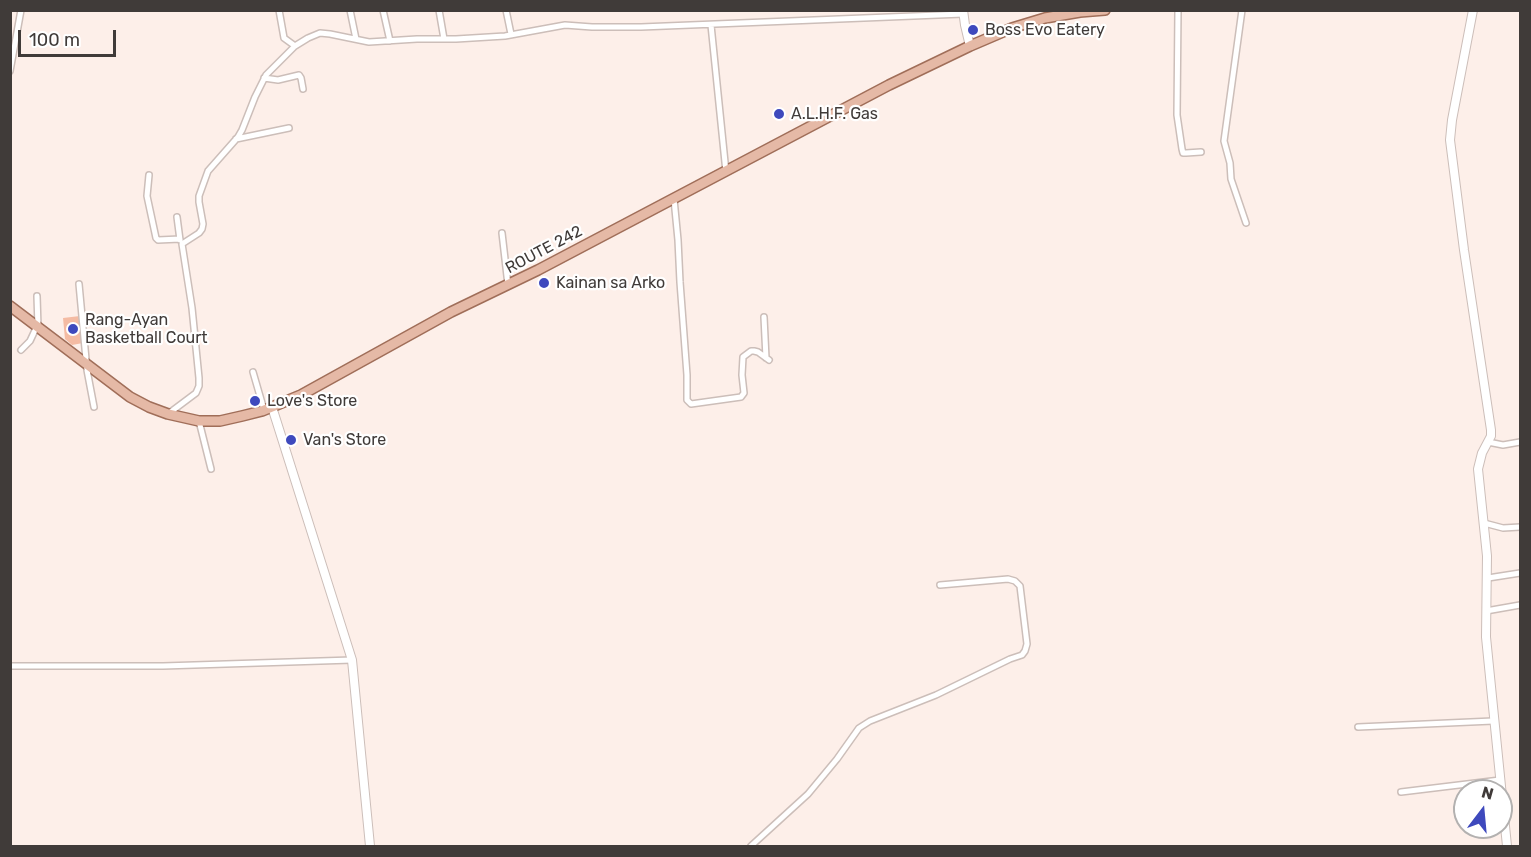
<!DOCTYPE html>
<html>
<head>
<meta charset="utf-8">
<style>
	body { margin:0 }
	#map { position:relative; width:1531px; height:857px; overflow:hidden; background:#fdefe9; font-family:Rubik,sans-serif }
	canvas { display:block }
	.frame { position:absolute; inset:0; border:12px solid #403b39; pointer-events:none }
	.north { position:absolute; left:1453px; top:779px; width:60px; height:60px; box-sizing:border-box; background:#fff; border:2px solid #b3b1b0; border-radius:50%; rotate:16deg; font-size:16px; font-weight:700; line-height:24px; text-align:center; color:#403b39 }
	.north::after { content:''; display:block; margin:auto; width:21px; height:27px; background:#3e49bd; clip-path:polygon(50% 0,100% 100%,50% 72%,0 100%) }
	.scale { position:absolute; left:18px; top:30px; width:98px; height:27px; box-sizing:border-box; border:3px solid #403b39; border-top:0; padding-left:8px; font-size:18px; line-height:21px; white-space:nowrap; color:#403b39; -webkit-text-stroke:4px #fff; paint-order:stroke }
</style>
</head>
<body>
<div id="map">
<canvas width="1531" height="857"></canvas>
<div class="frame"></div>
<div class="north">N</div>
<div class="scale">100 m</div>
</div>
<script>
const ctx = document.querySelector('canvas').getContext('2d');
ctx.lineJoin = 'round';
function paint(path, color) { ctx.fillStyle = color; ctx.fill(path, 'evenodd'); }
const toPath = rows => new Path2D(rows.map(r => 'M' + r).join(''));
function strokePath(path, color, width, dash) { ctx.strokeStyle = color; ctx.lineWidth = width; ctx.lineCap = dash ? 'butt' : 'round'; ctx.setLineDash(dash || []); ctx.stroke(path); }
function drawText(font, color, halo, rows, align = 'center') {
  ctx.font = font + ' Rubik,sans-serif'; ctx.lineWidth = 4.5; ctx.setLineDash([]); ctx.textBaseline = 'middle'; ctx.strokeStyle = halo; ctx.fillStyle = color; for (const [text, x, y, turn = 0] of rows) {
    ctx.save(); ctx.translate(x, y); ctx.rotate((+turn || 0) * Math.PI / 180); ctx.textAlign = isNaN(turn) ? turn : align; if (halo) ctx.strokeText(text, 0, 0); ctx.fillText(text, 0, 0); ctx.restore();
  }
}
const green = toPath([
	[80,316,83,343,72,345,65,339,63,318]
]);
const street = toPath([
	[279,10,284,38,295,46],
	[350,10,356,39],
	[383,10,390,41],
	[439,10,444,39],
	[506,10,511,34],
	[1178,10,1177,115,1182,149,1183,153,1186,153,1201,152],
	[1242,10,1224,141,1230,163,1231,179,1246,223],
	[711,25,726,172],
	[10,71,21,10],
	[264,78,278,80,299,75,301,78,303,89],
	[236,139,289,128],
	[149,175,147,196,156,238,158,240,180,239],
	[674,199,678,240,680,282,687,375,687,400,691,404,741,397,744,393,742,375,743,357,751,351,754,351,758,352,769,360],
	[177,217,180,240],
	[502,233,508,285],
	[79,284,87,370,94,407],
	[37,296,38,327],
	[764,317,766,358],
	[21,350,30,341,37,326],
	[253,372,264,410],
	[168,414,196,393,199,386,199,378,192,308,182,244,199,233,202,229,203,224,199,202,199,196,208,171,238,137,242,130,255,97,266,75,295,46,308,38,320,33,330,34,369,42,417,39,456,39,505,36,565,25,592,27,641,27,963,14],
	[199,421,211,469],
	[1488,442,1503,445,1520,442],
	[1484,523,1503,528,1520,527],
	[1488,578,1520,573],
	[1486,611,1520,605],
	[10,666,163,666,352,660],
	[1358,727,1493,721],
	[1401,792,1500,780],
	[751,846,808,794,837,759,859,728,870,721,936,695,1010,659,1022,655,1025,651,1027,644,1020,586,1015,581,1008,579,940,585]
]);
const secondary = toPath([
	[963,10,965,25,970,46],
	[1473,10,1452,120,1450,140,1464,250,1491,430,1491,436,1482,453,1478,469,1487,556,1486,637,1507,846],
	[272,407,352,660,370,846]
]);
const primary = toPath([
	[10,306,130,397,149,407,168,414,199,421,220,421,242,416,262,411,301,395,451,312,538,270,889,85,970,46,1012,28,1045,18,1080,12,1105,10]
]);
const markers = [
	[973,30,6,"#3e49bd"],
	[779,114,6,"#3e49bd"],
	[544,283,6,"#3e49bd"],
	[73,329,6,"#3e49bd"],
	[255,401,6,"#3e49bd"],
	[291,440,6,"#3e49bd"]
];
const poiNames = [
	["Boss Evo Eatery",985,30],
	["A.L.H.F. Gas",791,114],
	["Kainan sa Arko",556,283],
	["Rang-Ayan",85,320],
	["Basketball Court",85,338],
	["Love's Store",267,401],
	["Van's Store",303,440]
];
const streetNames = [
	["ROUTE 242",544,250,-28]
];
paint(green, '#f4bba3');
strokePath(street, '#ccbeb9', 8);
strokePath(secondary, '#ccbeb9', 10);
strokePath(primary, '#a06e59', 12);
strokePath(street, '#fff', 5);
strokePath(secondary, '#fff', 8);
strokePath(primary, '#e5b9a6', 9);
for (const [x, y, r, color] of markers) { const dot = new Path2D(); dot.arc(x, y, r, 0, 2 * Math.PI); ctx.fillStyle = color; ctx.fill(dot); strokePath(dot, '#fff', 2); }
drawText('16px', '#403b39', '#fff', poiNames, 'left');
drawText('16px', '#403b39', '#fff', streetNames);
</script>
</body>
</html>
